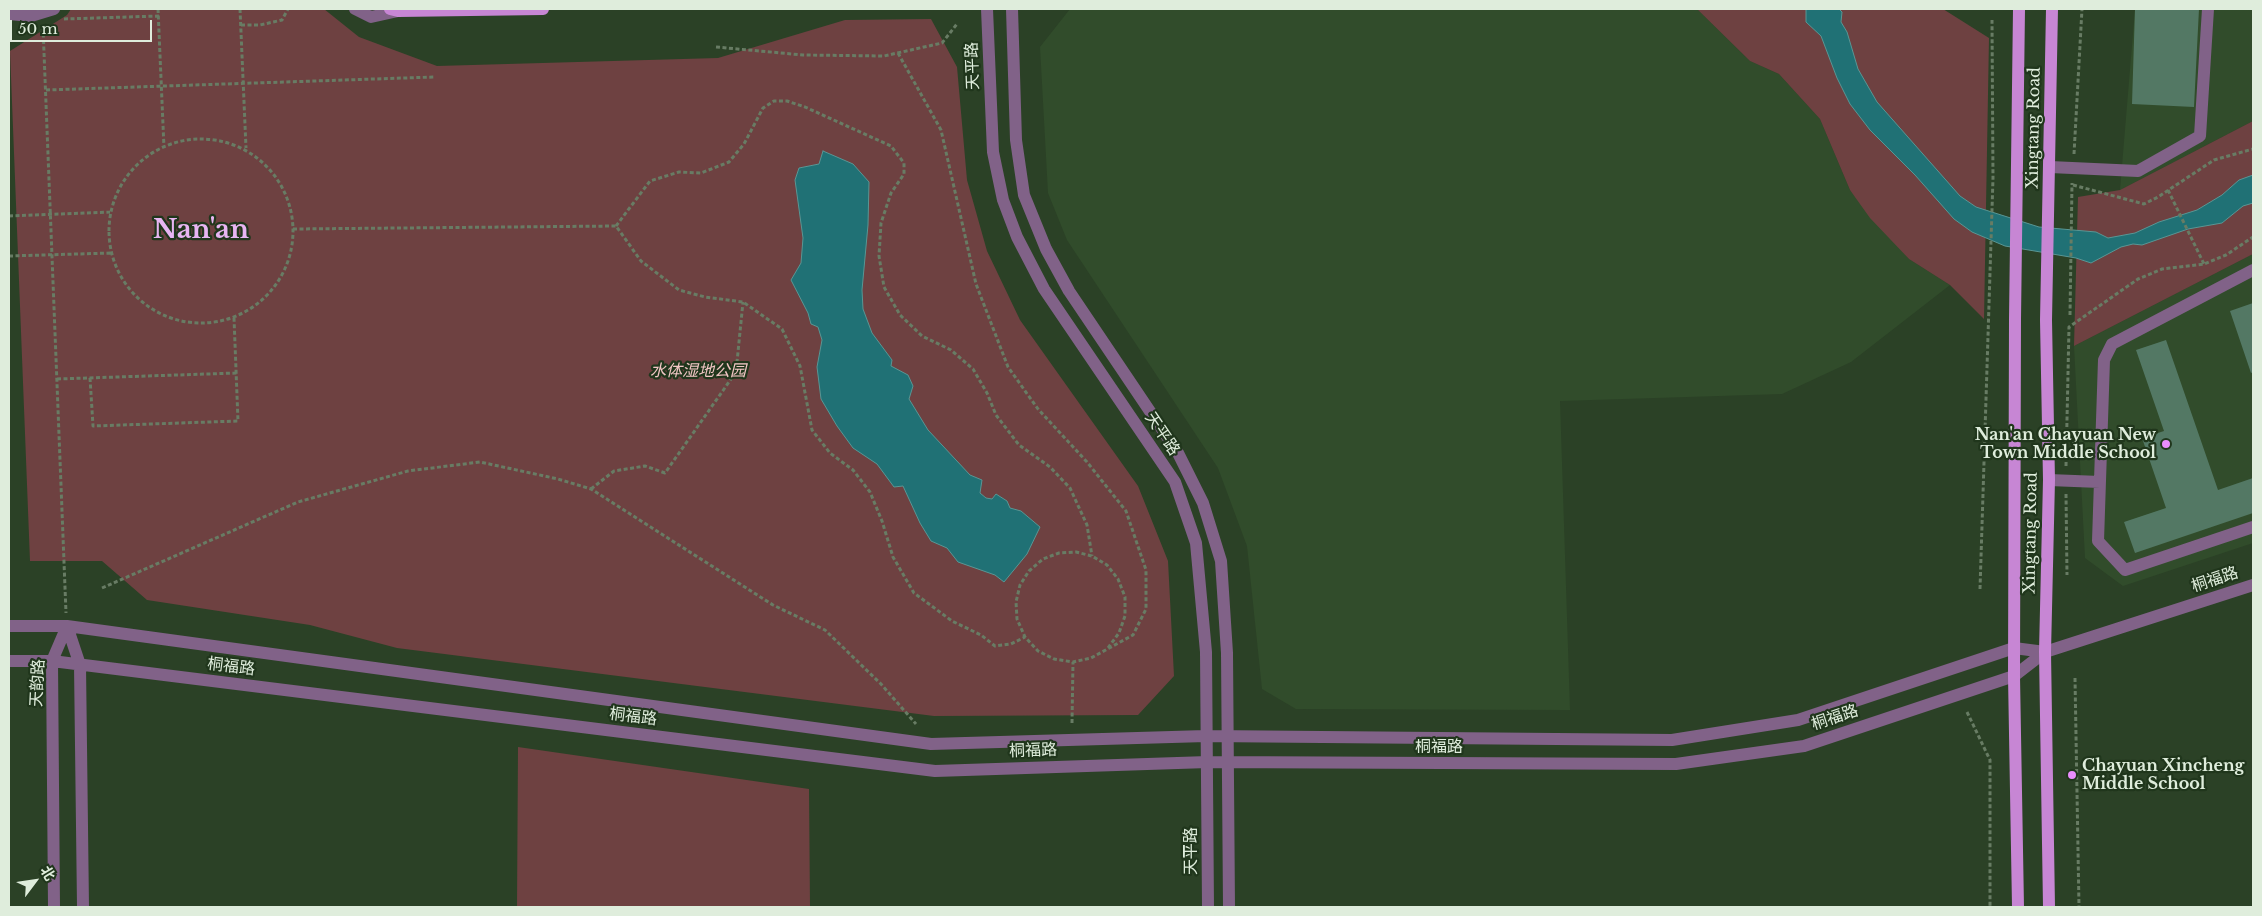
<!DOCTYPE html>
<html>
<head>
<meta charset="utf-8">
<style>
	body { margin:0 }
	#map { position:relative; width:2262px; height:916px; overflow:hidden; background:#2b4126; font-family:"Libre Baskerville","Noto Sans SC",serif }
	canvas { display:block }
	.frame { position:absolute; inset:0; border:10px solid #dfeddc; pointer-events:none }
	.north { position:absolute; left:10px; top:856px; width:50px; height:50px; -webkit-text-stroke:4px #20361c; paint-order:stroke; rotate:59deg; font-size:14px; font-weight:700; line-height:20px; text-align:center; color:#dfeddc }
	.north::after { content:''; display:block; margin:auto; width:18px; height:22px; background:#dfeddc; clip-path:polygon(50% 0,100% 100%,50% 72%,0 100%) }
	.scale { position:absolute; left:10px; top:20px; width:142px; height:22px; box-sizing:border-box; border:2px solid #dfeddc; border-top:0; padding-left:6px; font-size:15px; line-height:18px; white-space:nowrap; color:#dfeddc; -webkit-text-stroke:4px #20361c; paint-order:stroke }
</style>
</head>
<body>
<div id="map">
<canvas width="2262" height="916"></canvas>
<div class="frame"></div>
<div class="north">北</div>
<div class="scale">50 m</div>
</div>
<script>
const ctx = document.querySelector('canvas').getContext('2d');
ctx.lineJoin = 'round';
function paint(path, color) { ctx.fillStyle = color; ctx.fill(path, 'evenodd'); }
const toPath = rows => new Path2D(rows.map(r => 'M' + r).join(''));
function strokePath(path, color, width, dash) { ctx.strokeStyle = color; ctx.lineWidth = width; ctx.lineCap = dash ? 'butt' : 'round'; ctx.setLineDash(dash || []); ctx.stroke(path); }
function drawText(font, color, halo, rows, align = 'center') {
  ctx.font = font + ' "Libre Baskerville","Noto Sans SC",serif'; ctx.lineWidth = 4.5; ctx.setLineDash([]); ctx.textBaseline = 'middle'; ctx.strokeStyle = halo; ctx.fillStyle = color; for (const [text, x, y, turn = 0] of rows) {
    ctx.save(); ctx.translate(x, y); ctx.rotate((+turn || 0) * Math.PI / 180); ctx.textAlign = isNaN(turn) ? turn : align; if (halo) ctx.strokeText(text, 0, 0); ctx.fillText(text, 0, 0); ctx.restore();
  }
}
const built = toPath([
	[1070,9,1697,9,1750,61,1779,74,1820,119,1850,190,1909,259,1950,285,1851,362,1782,394,1560,401,1570,710,1296,709,1262,689,1247,546,1218,468,1067,240,1048,193,1040,47],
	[2135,9,2253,9,2253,121,2120,190],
	[2253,254,2253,543,2123,586,2085,558,2074,346]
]);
const green = toPath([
	[71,9,324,9,359,37,437,66,718,58,845,20,931,19,957,67,967,180,987,251,1020,320,1138,486,1168,561,1174,676,1138,715,934,716,397,648,310,625,147,600,102,561,30,561,10,51,67,15],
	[1697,9,1943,9,1989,38,1984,319,1950,285,1909,259,1870,218,1850,190,1820,119,1779,74,1750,61],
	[2253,121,2253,254,2074,346,2078,197,2120,190],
	[518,747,809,789,810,907,517,907]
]);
const water = toPath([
	[1806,9,1839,9,1842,12,1841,22,1847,32,1858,69,1877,102,1960,196,1976,207,2039,227,2096,232,2108,238,2135,233,2159,222,2197,210,2222,195,2239,180,2253,175,2253,203,2243,206,2222,223,2188,229,2142,245,2133,244,2121,247,2091,263,2076,258,2005,246,1972,232,1954,219,1915,175,1870,130,1850,104,1837,78,1821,36,1806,22,1806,9],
	[823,151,853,164,869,182,868,225,862,290,863,309,872,333,892,360,891,366,908,375,913,386,909,399,928,430,970,475,982,480,980,493,986,498,992,499,996,494,1007,501,1010,508,1021,511,1040,527,1027,554,1004,582,995,575,958,562,947,548,931,541,920,523,903,486,894,487,877,464,853,448,837,426,821,399,817,367,822,340,818,327,811,324,808,313,791,280,801,263,803,238,795,180,799,168,819,164,823,151]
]);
const building = toPath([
	[2135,9,2199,9,2194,107,2132,104],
	[2253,303,2253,372,2251,373,2230,311],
	[2166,340,2218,490,2253,478,2253,513,2135,553,2124,522,2166,508,2142,438,2164,431,2136,350]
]);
const path = toPath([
	[158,9,164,148],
	[240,9,246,148],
	[64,19,159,16],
	[241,25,260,25,282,20,288,9],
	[43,27,66,613],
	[716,47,803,55,884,56,942,43,957,24],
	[898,53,941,130,976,284,1008,367,1038,409,1087,462,1126,511,1146,570,1146,609,1133,635,1091,658,1073,662,1054,659,1038,651,1025,637,1017,619,1016,602,1020,585,1029,571,1043,559,1059,553,1076,552,1092,556,1107,565,1118,579,1125,597,1125,616,1119,633,1108,648],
	[46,90,434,77],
	'109 231a92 92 0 1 1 184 0a92 92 0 1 1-184 0Z',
	[2074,154,2082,9],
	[2073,185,2144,204,2158,197,2214,160,2253,149],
	[2168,190,2204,264],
	[9,216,110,212],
	[616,226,650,181,679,172,701,173,729,162,744,144,763,108,774,101,787,101,805,107,891,146,904,163,904,174,891,193,881,223,879,256,884,287,900,315,922,336,951,350,973,369,987,393,996,415,1019,445,1050,467,1070,488,1087,525,1092,556],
	[293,229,616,226,641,261,679,290,705,297,743,302,782,329,800,366,812,430,830,453,853,470,870,492,882,521,893,557,914,593,952,621,981,635,995,646,1011,644,1025,637],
	[9,256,112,253],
	[2070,315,2072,183],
	[90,378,93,426,238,421,234,318],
	[57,379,237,373],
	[2066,466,2069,327,2138,279,2162,269,2204,264,2226,255,2253,237],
	[591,489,614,471,645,466,665,473,736,372,743,302],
	[2066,494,2067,575],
	[102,588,298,502,408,471,480,462,558,479,591,489,773,605,825,630,881,684,916,724],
	[1980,589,1993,178,1992,20],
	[2075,678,2079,907],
	[1967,712,1990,760,1990,907],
	[1072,723,1073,662]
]);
const minor = toPath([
	[355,9,371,17,398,11],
	[987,9,993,152,1003,200,1017,237,1044,289,1175,482,1196,543,1206,652,1208,907],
	[1012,9,1016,140,1024,195,1046,249,1069,291,1178,453,1203,503,1221,561,1227,653,1229,907],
	[9,14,31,16,54,9],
	[2050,167,2138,171,2200,136,2208,9],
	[2253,270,2112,344,2104,360,2098,541,2125,570,2253,527],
	[2049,480,2100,482],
	[9,626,67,626,931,744,1206,736,1672,740,1798,720,2014,648,2045,652],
	[67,626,80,665,83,907],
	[9,661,52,661,935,771,1208,762,1676,764,1804,746,2014,676,2045,652,2253,585],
	[54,907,52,661,67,626]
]);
const major = toPath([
	[390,9,398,11,543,9],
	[2018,907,2014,676,2015,319,2019,9],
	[2049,907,2045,652,2049,480,2046,320,2052,9]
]);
const markers = [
	[2166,444,5,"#ea8dfd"],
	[2072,775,5,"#ea8dfd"]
];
const streetNames = [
	["天平路",973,66,-92],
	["Xingtang Road",2034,128,-89],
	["天平路",1162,434,56],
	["Xingtang Road",2031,533,-89],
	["桐福路",2215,580,-18],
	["桐福路",231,667,7],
	["天韵路",38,683,-87],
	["桐福路",633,717,7],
	["桐福路",1835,718,-18],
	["桐福路",1439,747],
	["桐福路",1033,751,-2],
	["天平路",1191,851,-90]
];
const parkNames = [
	["水体湿地公园",698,371]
];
const poiNames = [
	["Nan'an Chayuan New",2156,435],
	["Town Middle School",2156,453],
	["Chayuan Xincheng",2082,766,"left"],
	["Middle School",2082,784,"left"]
];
const townNames = [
	["Nan'an",201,231]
];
paint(built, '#314c2b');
paint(green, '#6e4141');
paint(water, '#207175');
strokePath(water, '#599694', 1);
paint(building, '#537864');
strokePath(path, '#687c64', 3, [4, 2.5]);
strokePath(minor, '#816288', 12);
strokePath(major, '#c786d4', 12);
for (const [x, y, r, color] of markers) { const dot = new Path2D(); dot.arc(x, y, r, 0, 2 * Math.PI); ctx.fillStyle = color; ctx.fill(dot); strokePath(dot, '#20361c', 2); }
drawText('16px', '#dfeddc', '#20361c', streetNames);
drawText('italic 16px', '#f2c6c5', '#20361c', parkNames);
drawText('bold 16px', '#dfeddc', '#20361c', poiNames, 'right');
drawText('bold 26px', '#e8b5f2', '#20361c', townNames);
</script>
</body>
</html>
